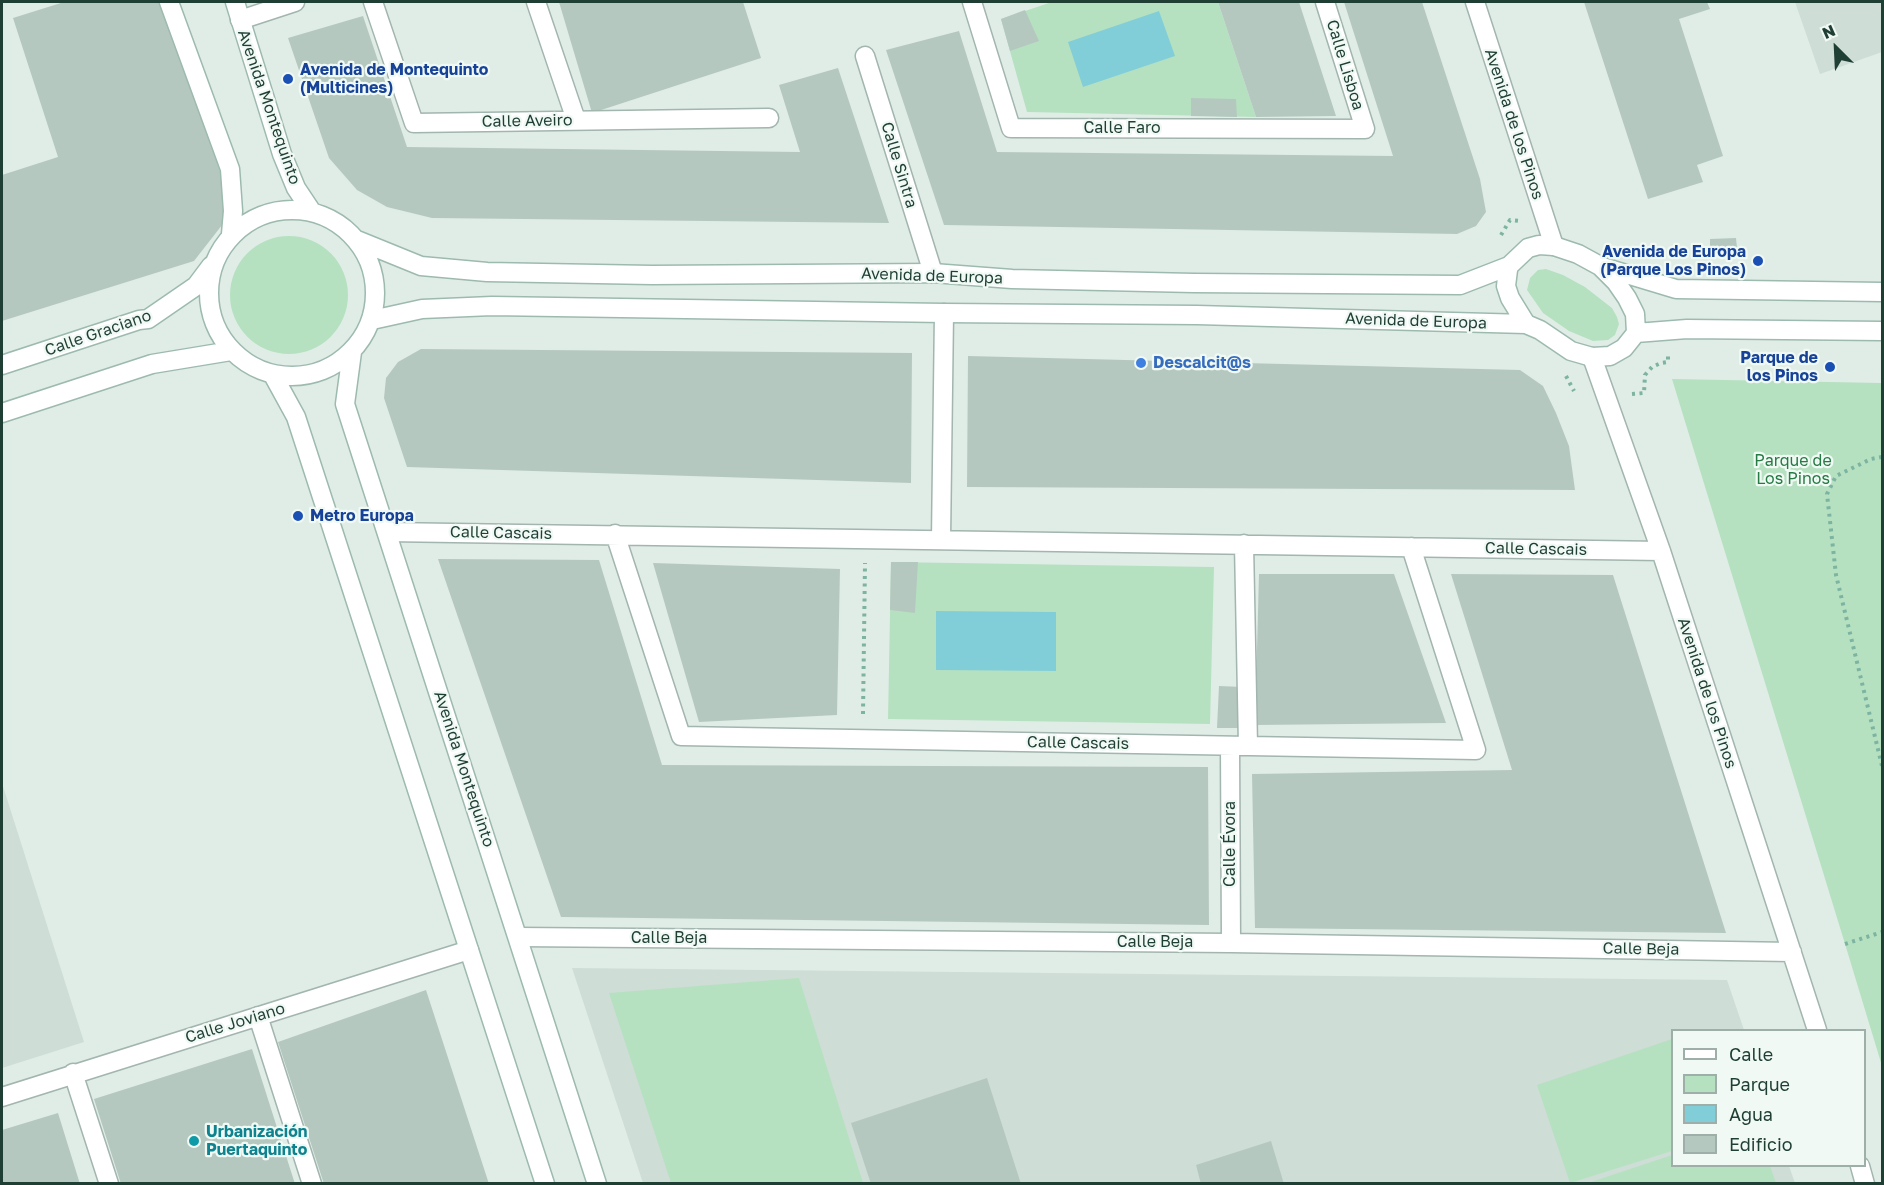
<!DOCTYPE html>
<html>
<head>
<meta charset="utf-8">
<style>
	body { margin:0 }
	#map { position:relative; width:1884px; height:1185px; overflow:hidden; background:#e0ede7; font-family:"Golos Text",sans-serif }
	canvas { display:block }
	.frame { position:absolute; inset:0; border:3px solid #1f3f35; pointer-events:none }
	.legend { position:absolute; left:1671px; top:1029px; width:195px; height:138px; box-sizing:border-box; background:#f1f9f5; border:2px solid #9dafa8; margin:0; padding:8px 10px; list-style:none; font-size:18px; color:#1f3f35 }
	.legend li { display:flex; align-items:center; gap:12px; height:30px }
	.legend b { width:30px; border:2px solid #9dafa8 }
	.north { position:absolute; left:1806px; top:18px; width:60px; height:60px; -webkit-text-stroke:4px #f1f9f5; paint-order:stroke; rotate:336deg; font-size:16px; font-weight:700; line-height:24px; text-align:center; color:#1f3f35 }
	.north::after { content:''; display:block; margin:auto; width:21px; height:27px; background:#1f3f35; clip-path:polygon(50% 0,100% 100%,50% 72%,0 100%) }
</style>
</head>
<body>
<div id="map">
<canvas width="1884" height="1185"></canvas>
<div class="frame"></div>
<ul class="legend">
<li><b style="height:8px;background:#fff"></b>Calle</li>
<li><b style="height:16px;background:#b6e1c0"></b>Parque</li>
<li><b style="height:16px;background:#82ced8"></b>Agua</li>
<li><b style="height:16px;background:#b5c8c0"></b>Edificio</li>
</ul>
<div class="north">N</div>
</div>
<script>
const ctx = document.querySelector('canvas').getContext('2d');
ctx.lineJoin = 'round';
function paint(path, color) { ctx.fillStyle = color; ctx.fill(path, 'evenodd'); }
const toPath = rows => new Path2D(rows.map(r => 'M' + r).join(''));
function strokePath(path, color, width, dash) { ctx.strokeStyle = color; ctx.lineWidth = width; ctx.lineCap = dash ? 'butt' : 'round'; ctx.setLineDash(dash || []); ctx.stroke(path); }
function drawText(font, color, halo, rows, align = 'center') {
  ctx.font = font + ' "Golos Text",sans-serif'; ctx.lineWidth = 4.5; ctx.setLineDash([]); ctx.textBaseline = 'middle'; ctx.strokeStyle = halo; ctx.fillStyle = color; for (const [text, x, y, turn = 0] of rows) {
    ctx.save(); ctx.translate(x, y); ctx.rotate((+turn || 0) * Math.PI / 180); ctx.textAlign = isNaN(turn) ? turn : align; if (halo) ctx.strokeText(text, 0, 0); ctx.fillText(text, 0, 0); ctx.restore();
  }
}
const built = toPath([
	[1795,2,1882,2,1882,52,1820,74],
	[2,783,84,1042,2,1068],
	[572,968,1727,980,1744,1030,1672,1030,1672,1166,1789,1166,1795,1183,643,1183]
]);
const green = toPath([
	[1052,2,1218,2,1256,117,1027,112,1001,19],
	'230 295a59 59 0 1 1 118 0a59 59 0 1 1-118 0Z',
	[1546,269,1563,275,1585,287,1612,308,1617,317,1619,324,1615,335,1608,340,1593,341,1569,331,1543,313,1527,290,1530,278,1538,270],
	[1672,379,1882,383,1882,1066,1845,944],
	[891,562,1214,567,1210,724,888,719],
	[799,978,863,1183,671,1183,609,993],
	[1672,1039,1672,1151,1570,1183,1537,1085],
	[1672,1155,1672,1166,1770,1166,1776,1183,1588,1183]
]);
const water = toPath([
	[1159,11,1175,56,1083,87,1068,42],
	[936,611,1056,612,1056,671,936,670]
]);
const building = toPath([
	[64,2,164,2,233,211,194,261,2,321,2,175,58,157,13,18],
	[559,2,743,2,761,58,592,113],
	[1218,2,1299,2,1336,116,1256,117],
	[1344,2,1422,2,1480,179,1486,212,1476,226,1457,234,944,225,886,50,959,31,997,152,1393,156],
	[1584,2,1707,2,1710,9,1679,19,1723,156,1697,165,1703,182,1648,199],
	[1025,10,1039,41,1010,51,1001,19],
	[363,16,407,147,800,152,779,85,838,68,889,223,432,218,387,207,357,190,329,158,288,38],
	[1191,98,1236,99,1237,117,1191,116],
	[1736,238,1737,248,1710,249,1710,239],
	[421,349,912,353,911,483,407,467,384,398,386,378,398,362],
	[968,356,1520,370,1543,386,1556,413,1569,446,1575,490,967,487],
	[438,559,599,560,662,765,1208,767,1209,925,561,917],
	[891,562,918,562,915,613,890,610],
	[653,563,840,569,837,715,699,722],
	[1259,574,1394,574,1446,723,1255,725],
	[1451,574,1613,575,1726,933,1255,928,1252,774,1512,770],
	[1219,686,1243,687,1241,728,1217,728],
	[426,990,489,1184,324,1184,278,1042],
	[252,1049,295,1184,121,1184,94,1099],
	[987,1078,1021,1184,871,1184,851,1123],
	[58,1113,80,1184,2,1184,2,1130],
	[1271,1141,1284,1184,1201,1184,1196,1165]
]);
const path = toPath([
	[1501,235,1510,220,1520,221],
	[1566,376,1574,391],
	[1632,394,1644,393,1645,375,1652,367,1661,363,1668,362,1668,356],
	[1882,457,1871,459,1836,476,1827,494,1836,575,1882,766],
	[863,714,865,563],
	[1845,944,1882,932]
]);
const street = toPath([
	[373,2,414,123,769,118],
	[536,2,576,120],
	[972,2,1011,128,1365,129,1325,2],
	[1475,2,1554,246],
	[240,20,295,2],
	[865,56,933,273],
	[1592,357,1661,551,1817,1030],
	[387,532,1661,551],
	[615,534,681,736,1476,750,1411,547],
	[941,539,944,313],
	[1244,544,1248,746],
	[1230,746,1231,943],
	[518,937,1231,943,1792,952],
	[258,1016,312,1184],
	[73,1073,109,1184],
	[2,1097,469,950],
	[1860,1166,1865,1184]
]);
const secondary = toPath([
	[169,2,230,169,233,211,231,234],
	[235,2,282,154,296,188,310,209],
	'209 293a83 83 0 1 1 166 0a83 83 0 1 1-166 0Z',
	[357,240,421,266,487,272,652,275,933,273,1012,279,1194,283,1460,285,1509,266],
	[1539,245,1554,246,1578,254,1600,266,1616,282,1627,298,1635,314,1636,333,1624,348,1610,356,1592,357,1571,351,1540,330,1526,324,1510,298,1506,286,1508,270,1509,266,1528,248,1539,245],
	[1603,267,1676,289,1882,292],
	[372,320,422,309,492,306,944,313,1197,315,1526,324],
	[1636,333,1687,329,1882,331],
	[352,352,345,404,597,1184],
	[2,365,139,320,148,319,196,286,211,266],
	[273,375,296,417,545,1184],
	[2,413,152,364,231,351]
]);
const markers = [
	[288,79,6,"#1a4fb4"],
	[1758,261,6,"#1a4fb4"],
	[1141,363,6,"#3f7fe0"],
	[1830,367,6,"#1a4fb4"],
	[298,516,6,"#1a4fb4"],
	[194,1141,6,"#0f9aa8"]
];
const streetNames = [
	["Calle Lisboa",1345,65,73],
	["Avenida Montequinto",269,107,71],
	["Calle Aveiro",527,121,-1],
	["Avenida de los Pinos",1514,124,72],
	["Calle Faro",1122,128],
	["Calle Sintra",899,165,73],
	["Avenida de Europa",932,276,2],
	["Avenida de Europa",1416,321,2],
	["Calle Graciano",98,333,-19],
	["Calle Cascais",501,533,1],
	["Calle Cascais",1536,549,1],
	["Avenida de los Pinos",1707,693,72],
	["Calle Cascais",1078,743,1],
	["Avenida Montequinto",464,769,72],
	["Calle Évora",1230,844,-90],
	["Calle Beja",669,938],
	["Calle Beja",1155,942],
	["Calle Beja",1641,949,1],
	["Calle Joviano",235,1023,-17]
];
const transitNames = [
	["Avenida de Montequinto",300,70],
	["(Multicines)",300,88],
	["Avenida de Europa",1746,252,"right"],
	["(Parque Los Pinos)",1746,270,"right"],
	["Parque de",1818,358,"right"],
	["los Pinos",1818,376,"right"],
	["Metro Europa",310,516]
];
const shopNames = [
	["Descalcit@s",1153,363]
];
const parkNames = [
	["Parque de",1793,461],
	["Los Pinos",1793,479]
];
const cultureNames = [
	["Urbanización",206,1132],
	["Puertaquinto",206,1150]
];
paint(built, '#ceddd6');
paint(green, '#b6e1c0');
paint(water, '#82ced8');
paint(building, '#b5c8c0');
strokePath(street, '#a2b5ae', 21);
strokePath(secondary, '#9dbaaf', 21);
strokePath(path, '#7db4a1', 4, [3, 4.5]);
strokePath(street, '#fff', 18);
strokePath(secondary, '#fff', 18);
for (const [x, y, r, color] of markers) { const dot = new Path2D(); dot.arc(x, y, r, 0, 2 * Math.PI); ctx.fillStyle = color; ctx.fill(dot); strokePath(dot, '#f1f9f5', 2); }
drawText('16px', '#1f3f35', '#f1f9f5', streetNames);
drawText('bold 16px', '#164399', '#f1f9f5', transitNames, 'left');
drawText('bold 16px', '#366cbe', '#f1f9f5', shopNames, 'left');
drawText('16px', '#247b43', '#f1f9f5', parkNames);
drawText('bold 16px', '#0d838f', '#f1f9f5', cultureNames, 'left');
</script>
</body>
</html>
